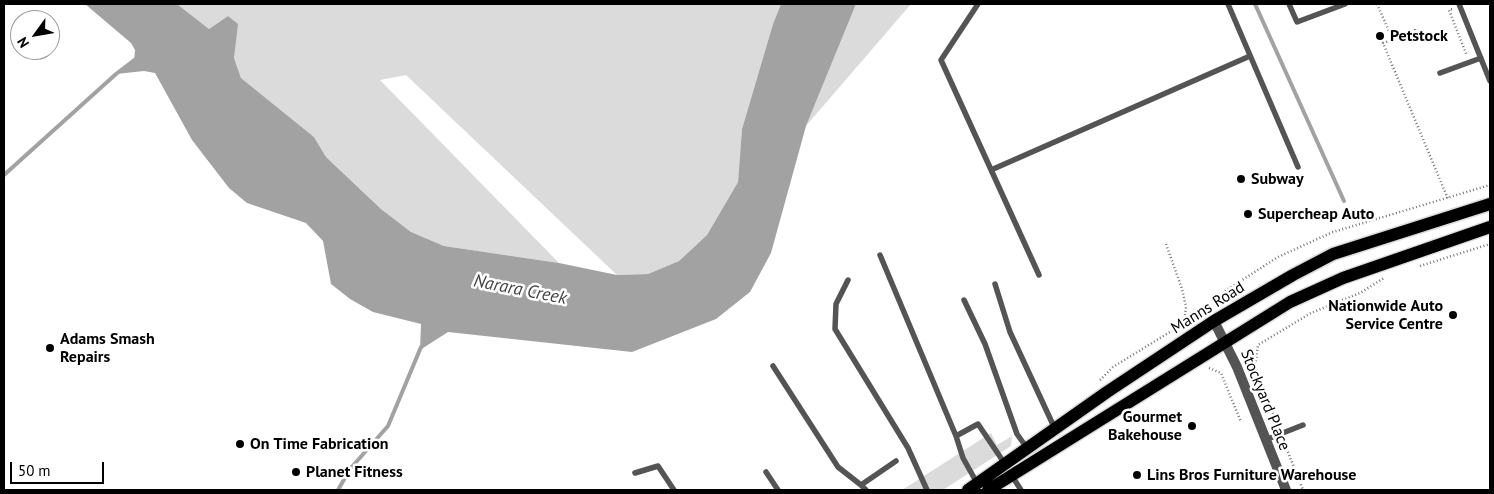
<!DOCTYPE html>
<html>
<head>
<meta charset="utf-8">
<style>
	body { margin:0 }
	#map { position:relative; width:1494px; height:494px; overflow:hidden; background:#fff; font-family:"PT Sans",sans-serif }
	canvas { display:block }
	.frame { position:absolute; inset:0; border:5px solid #000; pointer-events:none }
	.north { position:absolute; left:10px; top:10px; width:50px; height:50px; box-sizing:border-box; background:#fff; border:1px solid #999; border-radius:50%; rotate:238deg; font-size:14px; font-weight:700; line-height:20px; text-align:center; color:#000 }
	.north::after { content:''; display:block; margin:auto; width:18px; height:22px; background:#000; clip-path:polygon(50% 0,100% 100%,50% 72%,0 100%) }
	.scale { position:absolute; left:10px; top:462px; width:94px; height:22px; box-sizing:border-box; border:2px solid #000; border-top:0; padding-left:6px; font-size:15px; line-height:18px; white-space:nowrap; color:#000; -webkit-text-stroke:4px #fff; paint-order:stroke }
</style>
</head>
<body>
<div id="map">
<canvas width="1494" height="494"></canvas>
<div class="frame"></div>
<div class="north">N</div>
<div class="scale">50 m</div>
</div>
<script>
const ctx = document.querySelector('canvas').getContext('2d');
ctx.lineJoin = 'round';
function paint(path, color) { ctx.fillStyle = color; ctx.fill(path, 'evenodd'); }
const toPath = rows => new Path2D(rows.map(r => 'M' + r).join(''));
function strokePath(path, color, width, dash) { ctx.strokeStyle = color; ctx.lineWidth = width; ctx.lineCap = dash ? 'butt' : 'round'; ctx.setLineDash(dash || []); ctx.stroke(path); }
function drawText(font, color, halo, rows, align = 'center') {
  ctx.font = font + ' "PT Sans",sans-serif'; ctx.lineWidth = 5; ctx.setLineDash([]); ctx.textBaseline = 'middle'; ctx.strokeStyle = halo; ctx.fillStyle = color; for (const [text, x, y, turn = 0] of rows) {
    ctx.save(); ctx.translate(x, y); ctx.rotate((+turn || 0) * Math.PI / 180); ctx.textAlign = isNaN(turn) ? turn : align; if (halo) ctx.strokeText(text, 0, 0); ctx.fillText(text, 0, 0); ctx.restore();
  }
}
const green = toPath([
	[177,4,781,4,773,24,742,129,738,182,707,235,679,261,648,274,617,275,406,75,380,80,559,263,444,246,411,232,381,209,326,157,314,137,241,78,234,58,235,44,228,16,209,29],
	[856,4,911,4,806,126],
	[991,433,997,445,1012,436,1011,446,943,490,902,490]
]);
const water = toPath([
	[85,4,177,4,209,29,228,16,238,24,234,58,241,78,314,137,326,157,381,209,411,232,444,246,559,263,617,275,648,274,679,261,707,235,738,182,742,129,773,24,781,4,856,4,806,126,771,253,750,292,716,319,632,352,448,332,420,350,421,324,373,312,350,299,331,284,323,241,306,223,247,203,229,188,192,140,155,73,144,71,116,74,134,62,135,50,131,43]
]);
const stream = toPath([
	[1255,4,1344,201],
	[4,175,116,74,137,58],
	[338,490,350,469,388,426,421,347]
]);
const path = toPath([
	[1377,4,1393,40,1383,43,1448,199],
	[1452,9,1449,10,1467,56],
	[1415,29,1415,31],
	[1420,266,1490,244],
	[1225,291,1278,257,1333,232,1490,185],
	[1209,368,1221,373,1241,422],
	[1100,380,1113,367,1178,327,1185,316,1186,307,1182,289,1166,244],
	[1278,427,1255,366,1258,345,1311,313,1360,293,1384,278],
	[1284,442,1303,490]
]);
const service = toPath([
	[978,4,941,60,1039,275],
	[1228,4,1298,167],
	[1289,4,1297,22,1345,4],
	[1459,4,1490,81],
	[1440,73,1481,58],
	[991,170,1250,56],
	[880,255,956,436,963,458,977,483],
	[848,280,836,304,835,329,908,448,927,490],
	[995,284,1010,332,1055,429],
	[964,300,985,344,1017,434,1027,448],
	[773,366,838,467,861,485],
	[956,436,978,424,1005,464],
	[1265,440,1303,425],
	[766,472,778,490],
	[635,473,658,466,674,490],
	[1012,476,1021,490],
	[866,490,861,485,896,461]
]);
const minor = toPath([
	[1214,321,1237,367,1286,490]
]);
const primary = toPath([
	[968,490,1107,392,1214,321,1293,275,1333,254,1490,204],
	[988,490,1290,302,1343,278,1490,227]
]);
const markers = [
	[1380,36,5,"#000"],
	[1241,179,5,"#000"],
	[1248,214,5,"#000"],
	[1453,315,5,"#000"],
	[50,348,5,"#000"],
	[1192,426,5,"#000"],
	[240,444,5,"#000"],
	[296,472,5,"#000"],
	[1137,475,5,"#000"]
];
const poiNames = [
	["Petstock",1390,36],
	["Subway",1251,179],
	["Supercheap Auto",1258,214],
	["Nationwide Auto",1443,306,"right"],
	["Service Centre",1443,324,"right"],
	["Adams Smash",60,339],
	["Repairs",60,357],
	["Gourmet",1182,417,"right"],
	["Bakehouse",1182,435,"right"],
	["On Time Fabrication",250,444],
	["Planet Fitness",306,472],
	["Lins Bros Furniture Warehouse",1147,475]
];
const streetNames = [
	["Manns Road",1208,308,-32],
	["Stockyard Place",1265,400,68]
];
const waterNames = [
	["Narara Creek",520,290,11]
];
paint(green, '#dbdbdb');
paint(water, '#a2a2a2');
strokePath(stream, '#a2a2a2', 4);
strokePath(primary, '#dbdbdb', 15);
strokePath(path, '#767676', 2.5, [1, 2.5]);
strokePath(service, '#545454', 5.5);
strokePath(minor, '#545454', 10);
strokePath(primary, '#000', 12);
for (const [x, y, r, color] of markers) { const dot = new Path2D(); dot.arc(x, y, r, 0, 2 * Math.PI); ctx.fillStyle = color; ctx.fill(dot); strokePath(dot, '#fff', 2); }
drawText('bold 16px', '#000', '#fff', poiNames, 'left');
drawText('16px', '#000', '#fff', streetNames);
drawText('italic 18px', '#434343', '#fff', waterNames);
</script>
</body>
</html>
